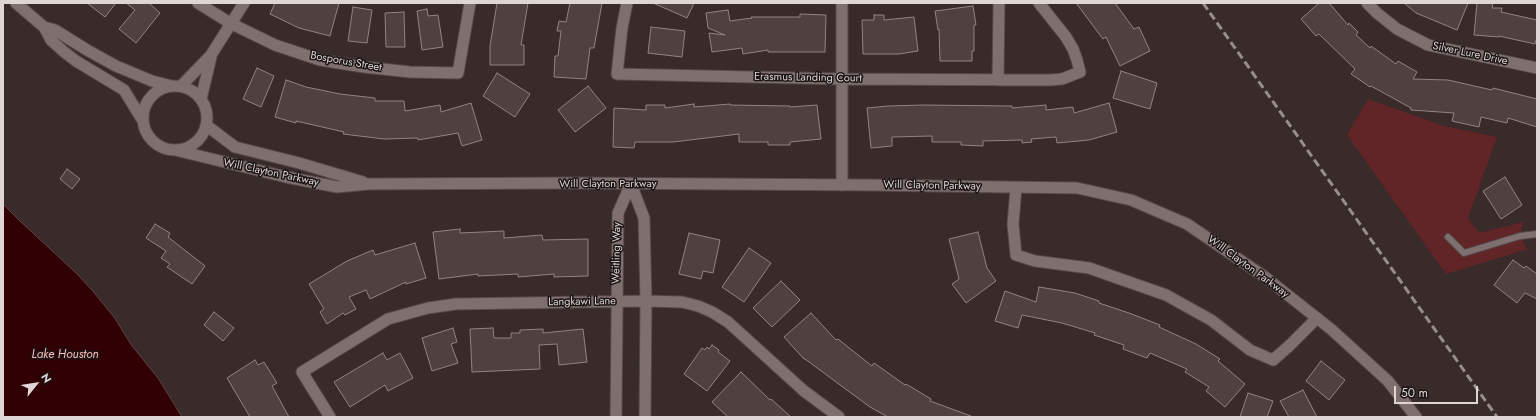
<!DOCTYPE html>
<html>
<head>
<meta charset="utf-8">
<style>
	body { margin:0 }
	#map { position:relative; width:1540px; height:420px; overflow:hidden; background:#382b2a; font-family:Jost,sans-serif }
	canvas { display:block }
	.frame { position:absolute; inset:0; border:4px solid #ded5d4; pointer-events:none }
	.north { position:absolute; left:16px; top:364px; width:40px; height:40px; -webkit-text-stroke:3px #1b1515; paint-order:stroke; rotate:60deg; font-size:11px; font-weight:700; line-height:16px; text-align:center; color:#ded5d4 }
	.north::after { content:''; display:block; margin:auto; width:14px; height:18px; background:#ded5d4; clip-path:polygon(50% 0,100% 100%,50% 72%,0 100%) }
	.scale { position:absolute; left:1394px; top:386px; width:84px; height:18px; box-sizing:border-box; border:2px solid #ded5d4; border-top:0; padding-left:5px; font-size:12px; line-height:14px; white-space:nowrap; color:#ded5d4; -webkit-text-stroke:3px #1b1515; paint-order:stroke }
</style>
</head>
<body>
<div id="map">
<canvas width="1540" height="420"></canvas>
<div class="frame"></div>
<div class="north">N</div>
<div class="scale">50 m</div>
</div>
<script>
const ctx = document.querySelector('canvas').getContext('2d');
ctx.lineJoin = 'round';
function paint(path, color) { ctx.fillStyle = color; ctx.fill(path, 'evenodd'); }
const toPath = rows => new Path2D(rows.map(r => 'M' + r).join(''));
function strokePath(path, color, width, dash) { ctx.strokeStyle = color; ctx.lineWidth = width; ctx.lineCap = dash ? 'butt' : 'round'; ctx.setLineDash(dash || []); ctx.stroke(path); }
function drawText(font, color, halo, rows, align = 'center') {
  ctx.font = font + ' Jost,sans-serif'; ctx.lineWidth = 3; ctx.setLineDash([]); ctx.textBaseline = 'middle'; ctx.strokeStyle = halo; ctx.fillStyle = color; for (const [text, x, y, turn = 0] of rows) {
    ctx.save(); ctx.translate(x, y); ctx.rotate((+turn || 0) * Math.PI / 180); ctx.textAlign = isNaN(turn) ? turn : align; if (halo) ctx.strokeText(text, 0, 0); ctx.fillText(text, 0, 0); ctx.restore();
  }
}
const green = toPath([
	[1368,99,1444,126,1497,137,1468,218,1479,233,1524,222,1521,228,1524,244,1528,249,1446,274,1347,135]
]);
const water = toPath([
	[3,204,21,222,75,272,91,289,114,317,132,346,158,378,182,417,3,417,3,204]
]);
const building = toPath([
	[87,3,116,3,105,17,87,3],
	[126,3,149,3,160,13,136,43,119,29,135,10,126,3],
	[275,3,339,3,330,36,299,28,270,14,275,3],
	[497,3,528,3,521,45,524,45,524,65,490,65,490,46,497,3],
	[570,3,602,3,594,48,590,48,586,79,554,77,555,56,558,56,561,31,557,31,559,21,566,22,570,3],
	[653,3,694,3,687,18,653,3],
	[1076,3,1115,3,1134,29,1139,27,1150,51,1120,66,1106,37,1103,39,1076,3],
	[1319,3,1329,3,1348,25,1349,23,1358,32,1356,35,1370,48,1371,46,1396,64,1398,61,1417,72,1413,79,1448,80,1492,90,1493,88,1537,99,1537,127,1508,118,1507,123,1481,117,1479,127,1452,121,1454,113,1411,110,1411,108,1371,86,1370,87,1351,74,1355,69,1319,34,1316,36,1301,19,1319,3],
	[1404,3,1468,3,1457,30,1416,13,1404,3],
	[1477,3,1493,3,1492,8,1502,8,1501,12,1537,20,1537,37,1535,44,1499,36,1499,37,1474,35,1477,3],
	[973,6,976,25,974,25,974,51,972,51,972,61,940,61,939,29,938,30,935,11,973,6],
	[353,7,372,10,367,43,348,41,353,7],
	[427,9,428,16,438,15,443,47,422,50,417,11,427,9],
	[728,10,730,21,752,18,751,17,800,17,800,14,826,15,825,52,768,52,768,50,743,54,742,48,712,52,709,33,725,35,708,28,706,13,728,10],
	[404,12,405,47,386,47,385,13,404,12],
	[874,15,884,15,884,20,914,17,918,51,899,54,863,54,862,20,874,20,874,15],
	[651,27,685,31,682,57,648,53,651,27],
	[257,68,274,76,261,107,243,99,257,68],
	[1121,71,1157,83,1150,109,1113,98,1121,71],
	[497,73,530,94,515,117,483,96,497,73],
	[286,80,306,87,340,94,375,98,375,101,404,101,405,111,440,105,441,112,471,103,482,140,462,146,458,133,418,140,418,138,384,139,343,134,344,132,296,121,296,123,275,117,286,80],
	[588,86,606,108,575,132,558,110,588,86],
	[1109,103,1117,132,1089,140,1057,143,1056,137,1031,139,1032,142,1022,143,1022,140,983,141,983,146,961,145,961,142,932,142,932,136,892,137,892,146,871,148,867,108,888,106,923,105,1012,106,1012,108,1046,105,1046,110,1073,107,1074,113,1109,103],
	[694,104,694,107,730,104,730,105,790,106,790,107,817,105,821,139,790,142,790,145,768,145,768,142,739,142,739,134,673,142,635,142,634,148,613,147,614,108,646,110,646,105,665,105,665,108,694,104],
	[67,169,80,179,72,189,60,179,67,169],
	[1505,177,1522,205,1501,219,1483,191,1505,177],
	[155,224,170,233,168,237,205,266,192,284,167,267,170,264,161,258,166,251,146,238,155,224],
	[460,229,460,233,504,231,504,238,542,235,543,240,588,239,588,276,554,277,554,274,518,277,518,274,478,276,478,274,439,279,433,232,460,229],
	[978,232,987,268,996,281,966,303,952,284,959,279,949,239,978,232],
	[689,233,720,240,713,273,703,271,701,279,679,274,689,233],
	[415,243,426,278,406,284,406,282,370,299,366,290,349,297,356,309,345,315,343,313,327,324,320,312,324,309,309,284,347,261,373,250,375,255,415,243],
	[749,248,771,263,744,302,722,287,749,248],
	[1513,260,1524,268,1526,266,1537,274,1537,299,1525,293,1517,303,1494,285,1513,260],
	[781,281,800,300,772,327,753,308,781,281],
	[1039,287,1075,293,1099,301,1099,303,1129,313,1160,325,1159,327,1196,344,1220,359,1218,361,1245,384,1225,407,1206,391,1209,387,1185,372,1187,369,1150,353,1147,358,1123,349,1124,345,1094,335,1095,333,1062,323,1022,315,1018,328,995,321,1005,291,1036,302,1039,287],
	[214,312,234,328,223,341,204,325,214,312],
	[811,313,836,340,838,339,872,366,874,363,905,385,906,384,931,399,930,401,971,416,971,417,888,417,870,407,805,359,804,359,784,337,811,313],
	[453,328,457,342,451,344,458,363,432,371,422,338,453,328],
	[493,328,494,338,511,338,511,333,520,333,520,330,543,329,543,333,583,329,587,362,559,365,557,344,539,345,540,369,472,372,470,329,493,328],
	[712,345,719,350,718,352,730,361,707,391,684,374,702,348,705,350,707,347,709,349,712,345],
	[383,353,387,360,400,353,413,378,388,391,385,385,350,407,334,382,383,353],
	[255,360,258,365,264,362,277,383,272,386,289,417,250,417,227,378,255,360],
	[1321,361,1345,380,1329,400,1306,381,1321,361],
	[741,372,770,400,771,399,791,417,728,417,712,402,741,372],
	[1303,390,1317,417,1289,417,1280,401,1303,390],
	[1248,393,1273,401,1267,417,1240,417,1248,393]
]);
const service = toPath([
	[1448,237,1464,253,1520,236,1537,234]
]);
const minor = toPath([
	[198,3,230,23,275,45,320,60,364,67,410,72,458,73,470,3],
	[627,3,622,28,617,74,842,79,1050,80,1062,79,1080,72,1077,60,1073,49,1066,37,1039,3],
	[842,3,842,185],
	[1367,3,1377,13,1397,29,1428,45,1537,68],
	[998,80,999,3],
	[181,86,211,55,244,3],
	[201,99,211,57],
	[631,184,644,218,646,301,645,417],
	[1016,188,1013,224,1016,255,1035,261,1089,268,1166,295,1211,320,1250,350,1273,360,1289,346,1317,318],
	[330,417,302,372,388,319,428,308,456,304,646,301,682,302,698,306,712,312,728,322,804,391,839,417],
	[616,417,618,213,631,184]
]);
const tertiary = toPath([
	[16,3,44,27,51,40,63,51,76,61,124,90,143,121],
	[44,27,55,30,87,50,116,66,152,81,172,86],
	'143 118a32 32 0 1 1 64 0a32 32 0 1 1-64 0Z',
	[206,125,235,147,299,163,363,182],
	[175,150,286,177,337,187,369,184,575,183,867,185,1077,188,1131,200,1187,224,1265,277,1332,330,1388,381,1416,417]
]);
const rail = toPath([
	[1203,3,1497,417]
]);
const streetNames = [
	["Silver Lure Drive",1470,54,12],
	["Bosporus Street",346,62,10],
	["Erasmus Landing Court",808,78,1],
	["Will Clayton Parkway",271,173,12],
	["Will Clayton Parkway",608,184],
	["Will Clayton Parkway",932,186,1],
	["Weitling Way",617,253,-89],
	["Will Clayton Parkway",1248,267,36],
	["Langkawi Lane",582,302,-1]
];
const waterNames = [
	["Lake Houston",65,355]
];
paint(green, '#612427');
paint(water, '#300004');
strokePath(water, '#644042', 1);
paint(building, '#504140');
strokePath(building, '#938382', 1);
strokePath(service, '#544949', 8);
strokePath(minor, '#544949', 13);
strokePath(tertiary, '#544949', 13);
strokePath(service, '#7f6f6e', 6);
strokePath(minor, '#7f6f6e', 11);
strokePath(tertiary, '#7f6f6e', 11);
strokePath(rail, '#988d8c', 3, [8, 4]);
drawText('11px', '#ded5d4', '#1b1515', streetNames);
drawText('italic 12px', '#fdb9b7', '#1b1515', waterNames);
</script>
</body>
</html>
